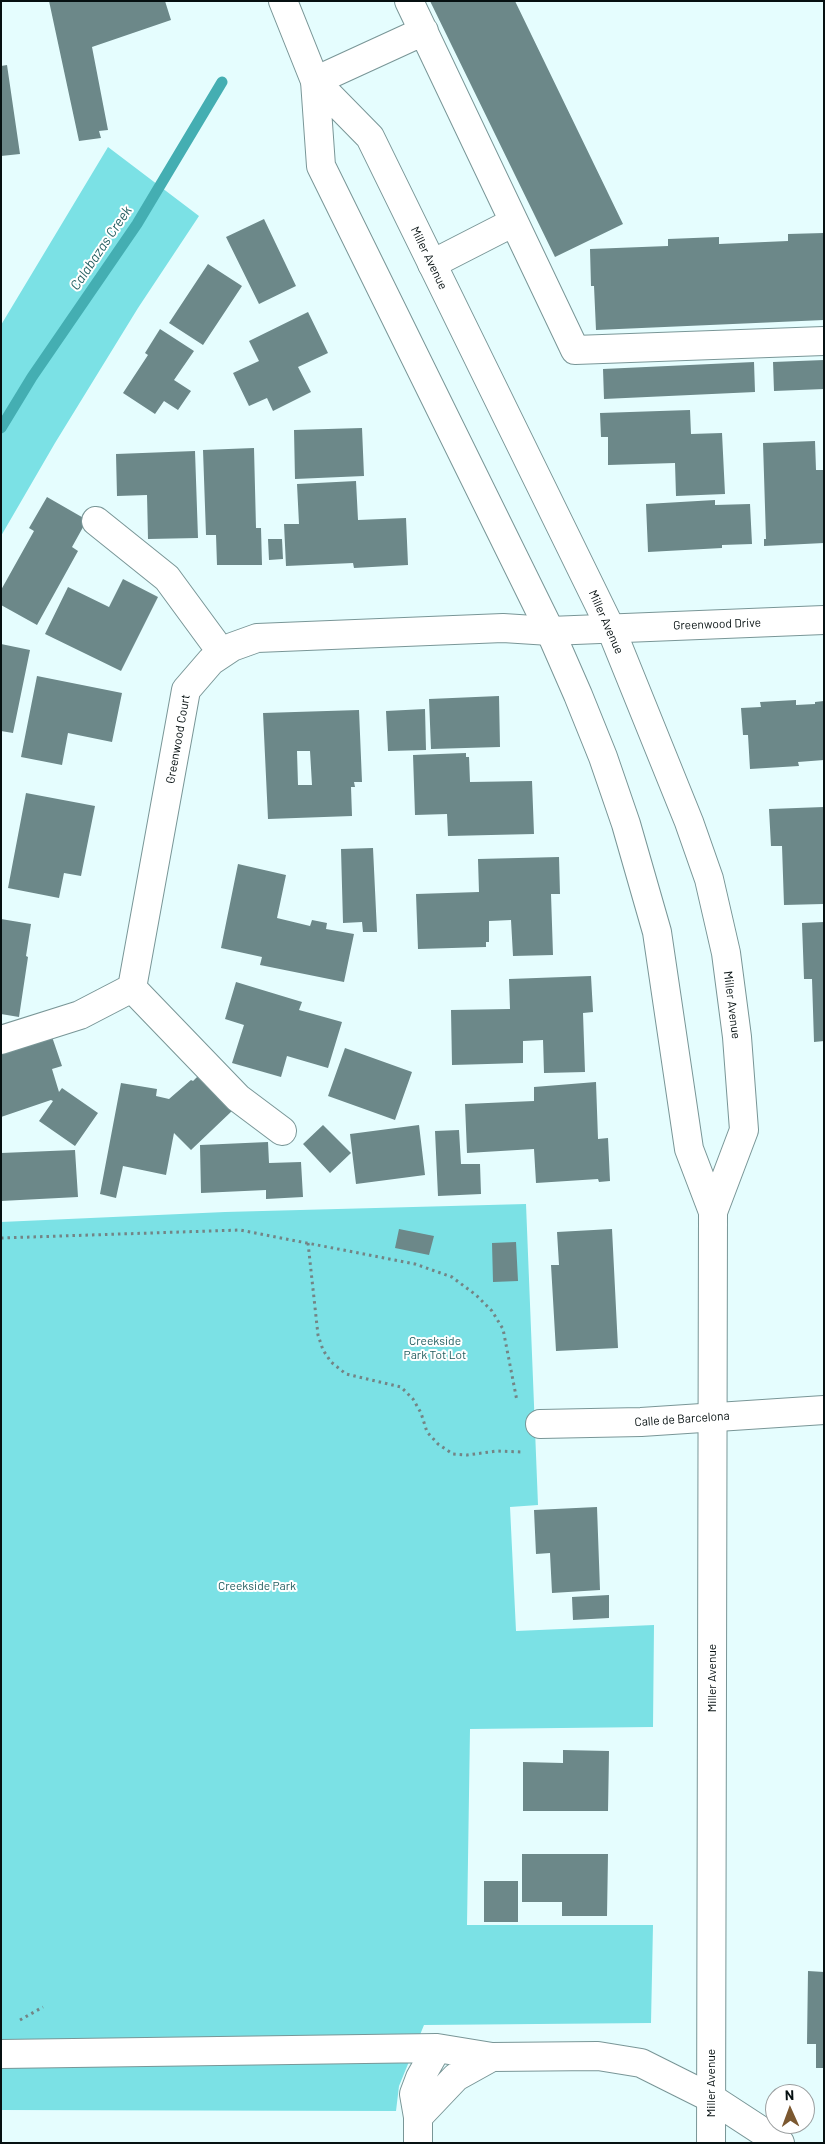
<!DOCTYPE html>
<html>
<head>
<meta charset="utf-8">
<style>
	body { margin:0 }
	#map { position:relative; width:825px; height:2144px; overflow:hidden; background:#e5fdfe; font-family:Barlow,sans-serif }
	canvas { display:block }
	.frame { position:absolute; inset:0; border:2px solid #061011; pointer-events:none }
	.north { position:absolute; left:765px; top:2084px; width:50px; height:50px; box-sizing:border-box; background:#fff; border:1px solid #9b9fa0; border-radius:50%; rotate:358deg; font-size:14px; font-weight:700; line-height:20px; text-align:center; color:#061011 }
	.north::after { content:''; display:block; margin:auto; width:18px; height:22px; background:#7b5830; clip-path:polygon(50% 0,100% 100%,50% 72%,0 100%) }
</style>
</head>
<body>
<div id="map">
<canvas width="825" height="2144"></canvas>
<div class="frame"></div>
<div class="north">N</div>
</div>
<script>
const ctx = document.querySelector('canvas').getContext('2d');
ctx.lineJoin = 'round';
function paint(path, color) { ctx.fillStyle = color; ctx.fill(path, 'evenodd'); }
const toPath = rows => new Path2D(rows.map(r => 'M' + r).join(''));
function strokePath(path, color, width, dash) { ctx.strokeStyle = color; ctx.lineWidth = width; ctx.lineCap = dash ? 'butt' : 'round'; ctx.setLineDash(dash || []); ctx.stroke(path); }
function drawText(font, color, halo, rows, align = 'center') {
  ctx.font = font + ' Barlow,sans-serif'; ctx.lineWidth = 4; ctx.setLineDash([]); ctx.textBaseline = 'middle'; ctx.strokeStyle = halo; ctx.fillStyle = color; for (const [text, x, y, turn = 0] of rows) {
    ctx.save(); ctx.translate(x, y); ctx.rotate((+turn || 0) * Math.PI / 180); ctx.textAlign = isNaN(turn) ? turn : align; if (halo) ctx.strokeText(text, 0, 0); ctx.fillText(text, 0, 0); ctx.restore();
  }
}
const green = toPath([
	[108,147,199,216,138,308,55,443,1,536,1,325],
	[526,1204,538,1505,510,1507,516,1631,654,1625,653,1727,470,1729,467,1925,653,1925,651,2023,424,2025,399,2086,396,2111,1,2110,1,1222,225,1212]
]);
const stream = toPath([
	[1,428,32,377,137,224,222,82]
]);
const building = toPath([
	[49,1,165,1,171,20,92,47,108,130,99,131,101,138,79,141],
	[430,1,515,1,623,224,555,257],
	[7,65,20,154,1,156,1,66],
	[264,219,296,286,259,304,226,237],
	[824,233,824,320,596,330,594,286,591,286,590,249,668,246,668,239,719,237,719,244,788,241,788,234],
	[208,264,242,286,203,345,169,323],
	[308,312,328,353,298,367,311,392,273,411,267,398,249,406,233,373,259,361,249,341],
	[160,329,194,351,174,380,191,391,178,410,164,401,155,414,123,393,148,355,145,353],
	[824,360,824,389,774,391,773,362],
	[754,362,755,392,604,399,603,369],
	[690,410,691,434,722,433,725,494,676,496,675,463,608,465,608,437,601,437,600,413],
	[362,428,364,476,295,479,294,430],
	[815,441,816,470,824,470,824,543,764,546,764,539,766,539,763,443],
	[254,448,256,528,261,528,262,565,217,565,216,535,206,535,203,450],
	[195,451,198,538,148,539,147,495,117,496,116,454],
	[356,481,358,520,406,518,408,565,354,568,353,563,286,566,284,524,299,524,297,484],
	[47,497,87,520,72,547,78,551,37,625,1,605,1,590,34,531,29,528],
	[715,500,715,505,750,504,752,544,722,545,722,548,648,552,646,504],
	[268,539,282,539,283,559,269,560],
	[123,579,158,597,121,671,45,634,68,587,109,607],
	[1,644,30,650,13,733,1,731],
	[37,676,122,693,112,742,68,733,62,765,21,757],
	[499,696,500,747,431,749,429,699],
	[796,700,796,705,815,704,815,702,824,701,824,760,798,762,799,766,750,769,748,735,743,735,741,708,761,707,760,702],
	[425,709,426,750,388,751,386,711],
	[359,710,362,782,354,782,355,787,351,787,352,816,268,819,263,713],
	[297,751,310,751,312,785,298,785],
	[466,753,466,757,469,757,470,782,532,781,534,834,448,836,447,814,415,815,413,755],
	[26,793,95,806,81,876,64,873,59,898,8,888],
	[824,807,823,904,784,905,782,846,771,846,769,809],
	[373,848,377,932,363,932,362,922,343,923,341,849],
	[559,857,560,894,551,894,553,955,513,956,511,920,489,921,489,942,486,942,486,947,418,949,416,894,479,892,478,859],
	[238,864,286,875,277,918,310,926,312,920,327,923,326,929,354,934,344,982,260,965,262,957,221,948],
	[1,919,31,924,26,956,28,957,19,1017,1,1014],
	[824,922,824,1041,814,1042,812,979,804,979,802,923],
	[591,976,593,1012,583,1013,585,1072,544,1073,543,1040,523,1041,523,1063,452,1065,451,1010,510,1009,509,979],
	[236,982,302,1002,299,1010,342,1022,328,1068,287,1056,281,1077,232,1063,244,1025,225,1019],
	[49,1028,62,1066,52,1069,59,1092,62,1088,98,1113,75,1146,39,1121,53,1101,51,1100,1,1117,1,1045],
	[345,1048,412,1072,395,1120,328,1096],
	[200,1074,233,1110,191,1150,174,1133,166,1175,123,1166,116,1198,100,1194,121,1083,157,1089,156,1096,169,1099,191,1080,193,1081],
	[596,1082,598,1139,608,1138,610,1181,599,1182,598,1179,536,1183,534,1149,467,1153,465,1104,534,1101,534,1087],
	[323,1125,351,1153,330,1173,303,1144],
	[419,1125,425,1175,356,1184,350,1134],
	[459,1130,461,1164,480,1164,481,1194,438,1196,435,1131],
	[268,1142,269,1163,301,1162,303,1197,266,1199,266,1190,201,1193,200,1145],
	[75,1150,78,1197,1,1201,1,1153],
	[399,1229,434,1236,429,1255,395,1248],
	[612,1229,618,1348,556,1351,551,1265,559,1265,557,1232],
	[516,1242,518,1281,493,1282,492,1243],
	[597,1507,600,1590,552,1593,550,1553,536,1554,534,1510],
	[609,1595,609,1618,573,1620,572,1597],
	[563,1750,609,1751,608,1811,523,1811,523,1762,563,1763],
	[522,1854,608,1854,607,1916,562,1916,562,1902,522,1902],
	[484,1881,518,1881,518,1922,484,1922],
	[808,1971,824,1972,824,2068,816,2068,816,2044,807,2044]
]);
const path = toPath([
	[1,1238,240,1230,415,1264,452,1277,476,1295,492,1311,503,1329,517,1401],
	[308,1243,318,1335,323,1350,331,1362,346,1374,401,1387,413,1399,421,1413,427,1432,438,1444,453,1454,467,1455,497,1451,521,1452],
	[20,2020,43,2007]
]);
const minor = toPath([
	[409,1,575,350,824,341],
	[315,81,424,31],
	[432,264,514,222],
	[96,521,167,578,222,653],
	[132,988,186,690,211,661,232,647,257,638,503,628,550,631,824,620],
	[132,988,238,1098,282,1131],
	[1,1040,80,1015,132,988],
	[540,1424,641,1422,824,1410],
	[1,2054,437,2048,492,2057,598,2056,641,2063,711,2098,780,2143],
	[418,2117,456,2077,492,2057],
	[418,2143,418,2117,414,2094,420,2078,437,2048]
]);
const major = toPath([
	[283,1,315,81,321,166,550,631,578,695,603,757,626,824,657,932,689,1149,713,1212,711,2143],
	[315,81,370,137,611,629,689,822,709,879,726,953,737,1037,744,1130,713,1212]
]);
const streetNames = [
	["Miller Avenue",429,258,64],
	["Miller Avenue",606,622,66],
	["Greenwood Drive",717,624,-2],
	["Greenwood Court",178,739,-80],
	["Miller Avenue",732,1005,83],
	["Calle de Barcelona",682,1419,-4],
	["Miller Avenue",712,1678,-90],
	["Miller Avenue",711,2083,-90]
];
const parkNames = [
	["Creekside",435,1341],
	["Park Tot Lot",435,1355],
	["Creekside Park",257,1586]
];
const waterNames = [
	["Calabazas Creek",101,248,-56]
];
paint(green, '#7be1e5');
strokePath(stream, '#44aeb2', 11);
paint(building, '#6c8889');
strokePath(minor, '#799697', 30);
strokePath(major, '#799697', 30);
strokePath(path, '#738485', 3, [2.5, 4]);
strokePath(minor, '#fff', 28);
strokePath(major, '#fff', 28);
drawText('12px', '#061011', '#fff', streetNames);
drawText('12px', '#225d5f', '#fff', parkNames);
drawText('italic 14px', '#276163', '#fff', waterNames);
</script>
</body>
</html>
